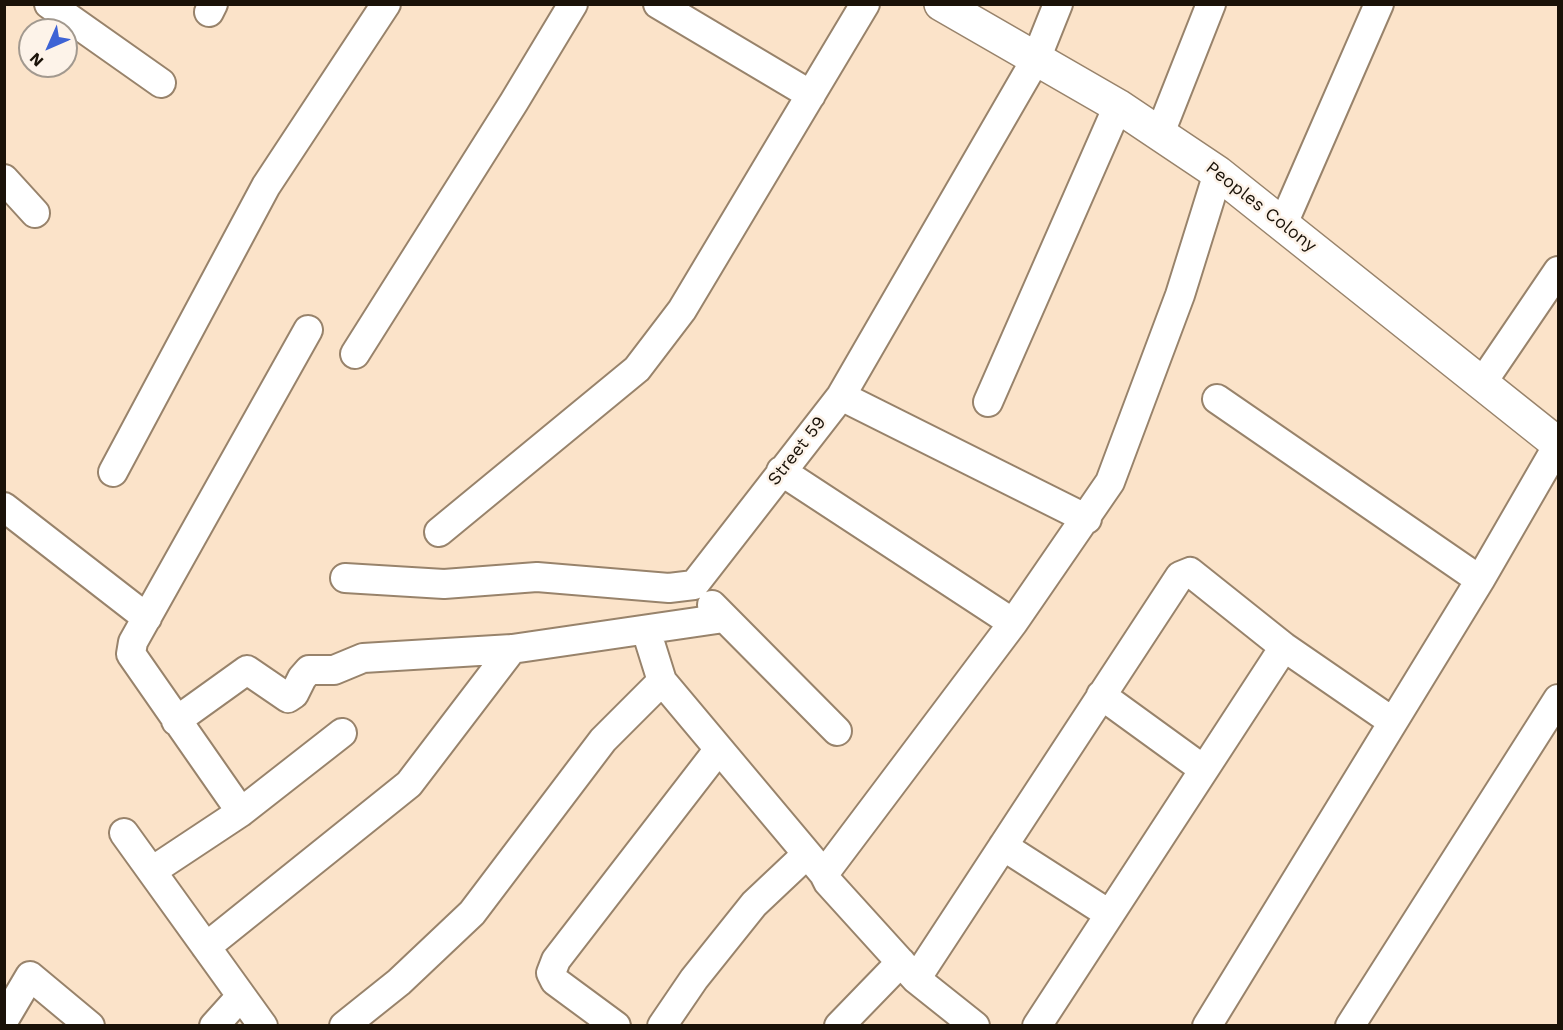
<!DOCTYPE html>
<html>
<head>
<meta charset="utf-8">
<style>
	body { margin:0 }
	#map { position:relative; width:1563px; height:1030px; overflow:hidden; background:#fbe3c9; font-family:"Work Sans",sans-serif }
	canvas { display:block }
	.frame { position:absolute; inset:0; border:6px solid #1a1208; pointer-events:none }
	.north { position:absolute; left:18px; top:18px; width:60px; height:60px; box-sizing:border-box; background:#fdf3e9; border:2px solid #a2998f; border-radius:50%; rotate:225deg; font-size:16px; font-weight:700; line-height:24px; text-align:center; color:#1a1208 }
	.north::after { content:''; display:block; margin:auto; width:21px; height:27px; background:#3e63d5; clip-path:polygon(50% 0,100% 100%,50% 72%,0 100%) }
</style>
</head>
<body>
<div id="map">
<canvas width="1563" height="1030"></canvas>
<div class="frame"></div>
<div class="north">N</div>
</div>
<script>
const ctx = document.querySelector('canvas').getContext('2d');
ctx.lineJoin = 'round';
const toPath = rows => new Path2D(rows.map(r => 'M' + r).join(''));
function strokePath(path, color, width, dash) { ctx.strokeStyle = color; ctx.lineWidth = width; ctx.lineCap = dash ? 'butt' : 'round'; ctx.setLineDash(dash || []); ctx.stroke(path); }
function drawText(font, color, halo, rows, align = 'center') {
  ctx.font = font + ' "Work Sans",sans-serif'; ctx.lineWidth = 5; ctx.setLineDash([]); ctx.textBaseline = 'middle'; ctx.strokeStyle = halo; ctx.fillStyle = color; for (const [text, x, y, turn = 0] of rows) {
    ctx.save(); ctx.translate(x, y); ctx.rotate((+turn || 0) * Math.PI / 180); ctx.textAlign = isNaN(turn) ? turn : align; if (halo) ctx.strokeText(text, 0, 0); ctx.fillText(text, 0, 0); ctx.restore();
  }
}
const street = toPath([
	[49,4,161,83],
	[658,4,811,95],
	[209,12,213,4],
	[1160,133,1211,4],
	[4,179,35,213],
	[1283,224,1379,4],
	[355,354,514,102,573,4],
	[1482,383,1558,271],
	[841,396,1087,519],
	[1217,399,1480,580],
	[988,402,1118,106],
	[781,471,1013,623],
	[113,472,266,186,386,4],
	[4,507,147,618],
	[439,532,637,369,682,310,865,4],
	[345,578,444,584,537,577,669,588,694,585,841,396,1036,59,1058,4],
	[712,605,837,731],
	[646,630,662,681,824,874,828,882,916,979,975,1026],
	[1101,695,1203,769],
	[176,721,247,670,288,698,294,694,302,678,309,670,334,670,363,658,512,649,724,618],
	[241,812,131,654,133,642,308,330],
	[124,833,263,1026],
	[1003,846,1109,914],
	[152,871,241,812,342,733],
	[824,874,1013,623,1110,482,1180,295,1218,173],
	[206,947,409,784,512,649],
	[916,979,1180,576,1190,572,1284,647,1393,722],
	[4,1020,30,976,90,1026],
	[214,1026,241,996],
	[344,1026,399,982,472,913,603,740,662,681],
	[616,1026,555,981,551,973,556,960,719,749],
	[662,1026,694,979,754,904,807,854],
	[839,1026,901,962],
	[1037,1026,1284,647],
	[1207,1026,1480,580,1558,445],
	[1350,1026,1558,699]
]);
const secondary = toPath([
	[941,4,1118,106,1218,173,1558,444]
]);
const streetNames = [
	["Peoples Colony",1261,207,38],
	["Street 59",797,451,-52]
];
strokePath(street, '#98836b', 32);
strokePath(secondary, '#98836b', 36);
strokePath(street, '#fff', 28);
strokePath(secondary, '#fff', 33);
drawText('18px', '#1a1208', '#fdf3e9', streetNames);
</script>
</body>
</html>
